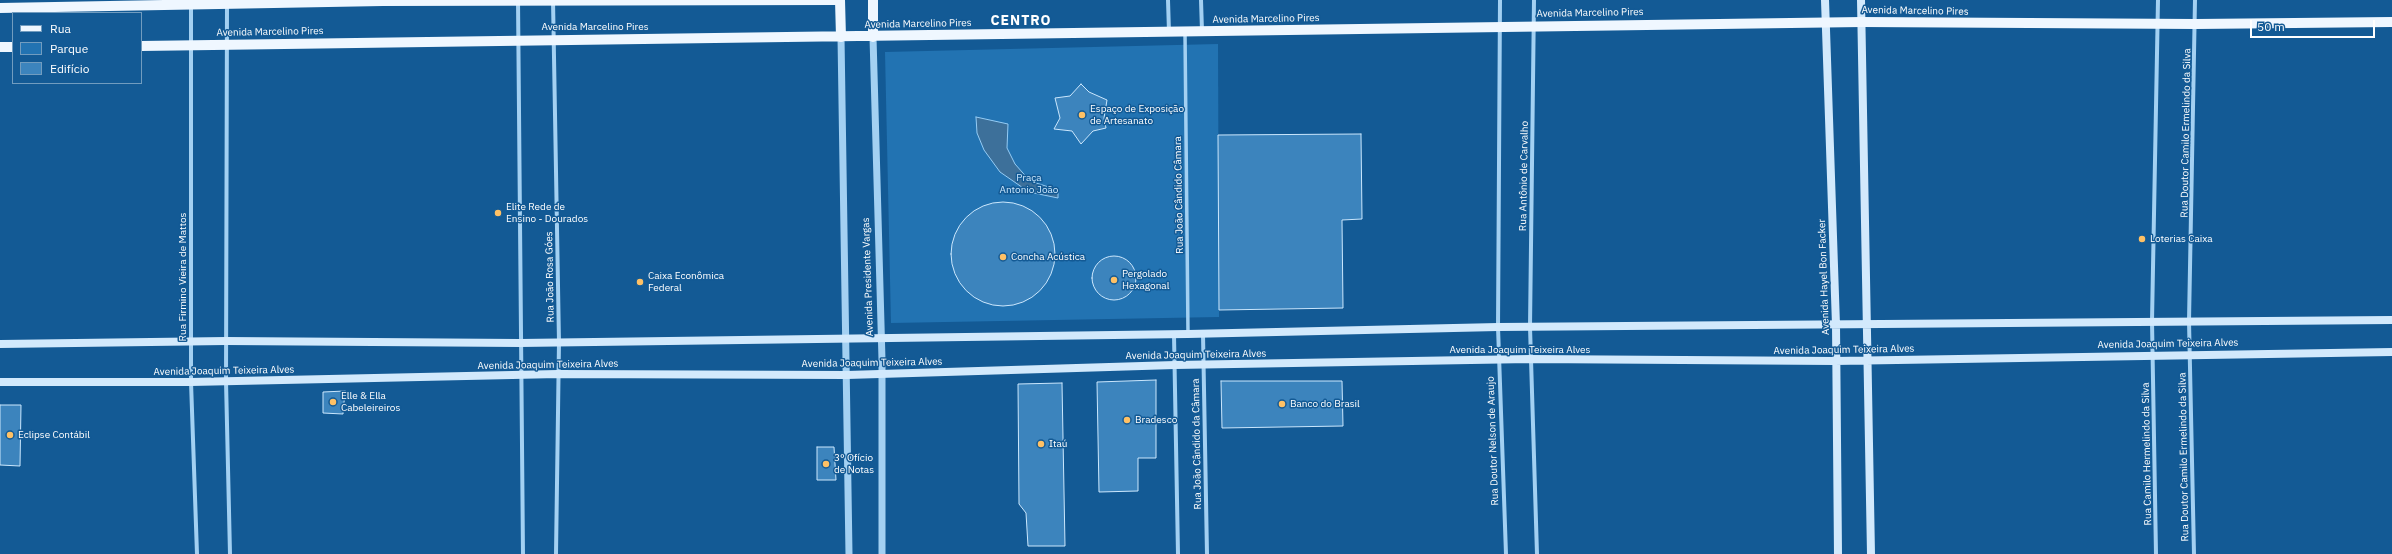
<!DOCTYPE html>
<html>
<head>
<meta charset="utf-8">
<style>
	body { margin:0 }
	#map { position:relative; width:2392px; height:554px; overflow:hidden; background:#135a95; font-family:"IBM Plex Sans",sans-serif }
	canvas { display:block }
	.legend { position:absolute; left:12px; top:12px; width:130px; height:72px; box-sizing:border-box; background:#135a95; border:1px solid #719cbf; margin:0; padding:5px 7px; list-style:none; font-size:12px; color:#fff }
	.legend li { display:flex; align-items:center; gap:8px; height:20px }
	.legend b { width:20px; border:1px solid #719cbf }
	.scale { position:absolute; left:2250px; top:20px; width:125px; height:18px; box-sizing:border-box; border:2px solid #fff; border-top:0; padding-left:5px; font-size:12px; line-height:14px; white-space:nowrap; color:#fff; -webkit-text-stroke:3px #135a95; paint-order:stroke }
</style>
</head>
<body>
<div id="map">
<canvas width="2392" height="554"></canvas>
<ul class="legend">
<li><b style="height:5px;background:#eff7ff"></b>Rua</li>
<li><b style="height:11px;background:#2273b2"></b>Parque</li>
<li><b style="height:11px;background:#3c84bd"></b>Edifício</li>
</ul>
<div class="scale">50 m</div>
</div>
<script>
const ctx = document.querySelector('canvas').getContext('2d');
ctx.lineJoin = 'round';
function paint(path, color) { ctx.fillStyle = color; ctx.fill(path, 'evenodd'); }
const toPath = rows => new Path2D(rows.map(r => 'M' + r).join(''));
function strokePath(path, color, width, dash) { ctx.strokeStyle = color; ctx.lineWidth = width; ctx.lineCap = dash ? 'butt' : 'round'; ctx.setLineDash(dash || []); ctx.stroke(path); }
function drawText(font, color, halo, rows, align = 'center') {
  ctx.font = font + ' "IBM Plex Sans",sans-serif'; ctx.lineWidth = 3; ctx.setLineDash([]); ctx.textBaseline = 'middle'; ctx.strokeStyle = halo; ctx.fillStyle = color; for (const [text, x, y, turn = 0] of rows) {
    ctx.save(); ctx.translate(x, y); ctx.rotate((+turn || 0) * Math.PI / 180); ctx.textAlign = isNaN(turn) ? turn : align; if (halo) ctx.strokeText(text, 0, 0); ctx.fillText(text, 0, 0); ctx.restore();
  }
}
const green = toPath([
	[1218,44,1219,317,891,323,885,52]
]);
const water = toPath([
	[976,117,1008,124,1007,148,1015,164,1030,181,1058,190,1058,198,1029,192,1000,172,984,150,977,133,976,117]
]);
const building = toPath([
	[1081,84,1089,92,1107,100,1104,118,1106,128,1093,131,1081,144,1072,131,1054,129,1060,118,1055,98,1070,96,1081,84],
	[1361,134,1362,219,1342,220,1343,308,1219,310,1218,135,1361,134],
	'951 254a52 52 0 1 1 104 0a52 52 0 1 1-104 0Z',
	'1092 278a22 22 0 1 1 44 0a22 22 0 1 1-44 0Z',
	[1156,380,1156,458,1138,458,1138,491,1099,492,1097,382,1156,380],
	[1221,381,1342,381,1343,426,1222,428,1221,381],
	[1062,383,1065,546,1028,546,1026,513,1019,504,1018,384,1062,383],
	[345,391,343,414,323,413,323,392,345,391],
	[0,405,21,405,20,466,0,465,0,405],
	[817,447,834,447,836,480,817,480,817,447]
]);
const pedestrian = toPath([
	[1185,33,1188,333]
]);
const minor = toPath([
	[518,0,523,554],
	[553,0,559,342,556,554],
	[1168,0,1169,32],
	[1201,0,1202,31],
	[1500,0,1498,327,1506,554],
	[1534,0,1530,327,1537,554],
	[191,4,191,382,197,554],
	[227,4,226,381,230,554],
	[1203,334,1207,554],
	[1174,335,1178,554],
	[2156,554,2152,321,2158,0],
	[2194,554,2189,321,2195,0]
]);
const tertiary = toPath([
	[841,37,849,554],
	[873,37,882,360,882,554]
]);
const secondary = toPath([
	[1825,0,1836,325,1838,554],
	[1861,0,1871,554],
	[0,344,226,341,520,343,1188,334,1498,327,2392,320],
	[0,382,191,382,558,374,847,375,1175,365,1530,359,1835,361,2392,352]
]);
const primary = toPath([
	[840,0,841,37],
	[873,0,873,37],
	[0,8,383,1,835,0],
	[141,46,1862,22,2196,24,2392,22],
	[0,47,13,47]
]);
const markers = [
	[1082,115,4,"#ffc165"],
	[498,213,4,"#ffc165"],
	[2142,239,4,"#ffc165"],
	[1003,257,4,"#ffc165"],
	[1114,280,4,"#ffc165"],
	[640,282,4,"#ffc165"],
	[333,402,4,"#ffc165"],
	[1282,404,4,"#ffc165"],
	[1127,420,4,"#ffc165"],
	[10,435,4,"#ffc165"],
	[1041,444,4,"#ffc165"],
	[826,464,4,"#ffc165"]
];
const streetNames = [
	["Avenida Marcelino Pires",1915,11,1],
	["Avenida Marcelino Pires",1590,13,-1],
	["Avenida Marcelino Pires",1266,19,-1],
	["Avenida Marcelino Pires",918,24,-1],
	["Avenida Marcelino Pires",595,27],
	["Avenida Marcelino Pires",270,32,-1],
	["Rua Doutor Camilo Ermelindo da Silva",2186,133,-89],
	["Rua Antônio de Carvalho",1524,176,-89],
	["Rua João Cândido Câmara",1179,195,-91],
	["Rua Firmino Vieira de Mattos",183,277,-90],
	["Rua João Rosa Góes",550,277,-91],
	["Avenida Presidente Vargas",868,277,-92],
	["Avenida Hayel Bon Facker",1824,277,-92],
	["Avenida Joaquim Teixeira Alves",2168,344,-1],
	["Avenida Joaquim Teixeira Alves",1520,350],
	["Avenida Joaquim Teixeira Alves",1844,350,-1],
	["Avenida Joaquim Teixeira Alves",1196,355,-1],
	["Avenida Joaquim Teixeira Alves",872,363,-1],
	["Avenida Joaquim Teixeira Alves",548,365,-1],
	["Avenida Joaquim Teixeira Alves",224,371,-1],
	["Rua Doutor Nelson de Araujo",1493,441,-92],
	["Rua João Cândido da Câmara",1197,444,-91],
	["Rua Camilo Hermelindo da Silva",2147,454,-91],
	["Rua Doutor Camilo Ermelindo da Silva",2184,457,-91]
];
const poiNames = [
	["Espaço de Exposição",1090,109],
	["de Artesanato",1090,121],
	["Elite Rede de",506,207],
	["Ensino - Dourados",506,219],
	["Loterias Caixa",2150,239],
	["Concha Acústica",1011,257],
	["Pergolado",1122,274],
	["Hexagonal",1122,286],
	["Caixa Econômica",648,276],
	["Federal",648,288],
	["Elle & Ella",341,396],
	["Cabeleireiros",341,408],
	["Banco do Brasil",1290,404],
	["Bradesco",1135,420],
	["Eclipse Contábil",18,435],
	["Itaú",1049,444],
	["3° Ofício",834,458],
	["de Notas",834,470]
];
const parkNames = [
	["Praça",1029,178],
	["Antonio João",1029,190]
];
const districtNames = [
	["CENTRO",1021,21]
];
paint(green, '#2273b2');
paint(water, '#3d709a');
strokePath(water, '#95ccf5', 1);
paint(building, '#3c84bd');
strokePath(building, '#cbe7fd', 1);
strokePath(pedestrian, '#a3d0f2', 3.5);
strokePath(minor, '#a3d0f2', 4);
strokePath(tertiary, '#a3d0f2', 7);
strokePath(secondary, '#d2e9fc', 8);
strokePath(primary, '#eff7ff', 10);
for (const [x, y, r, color] of markers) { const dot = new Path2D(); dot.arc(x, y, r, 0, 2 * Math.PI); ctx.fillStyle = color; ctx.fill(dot); strokePath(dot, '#135a95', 1.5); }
drawText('10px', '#fff', '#135a95', streetNames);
drawText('10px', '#fff', '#135a95', poiNames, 'left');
drawText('10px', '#cbe7fd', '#135a95', parkNames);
ctx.letterSpacing = '1px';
drawText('bold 14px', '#fff', '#135a95', districtNames);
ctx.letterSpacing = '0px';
</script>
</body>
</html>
